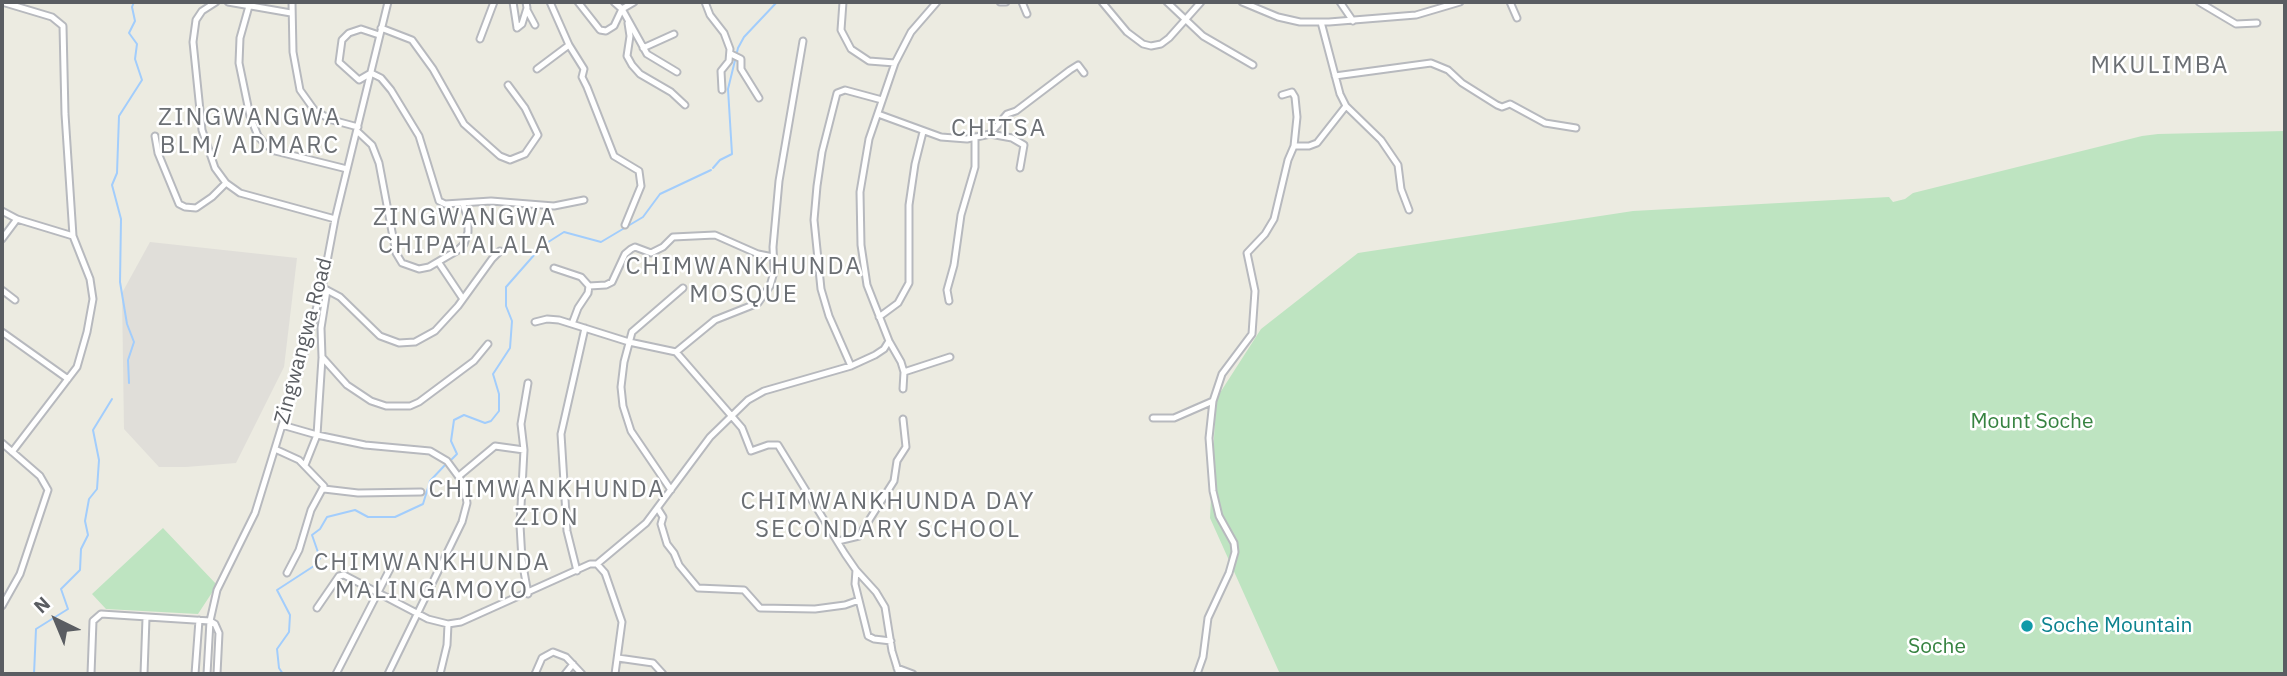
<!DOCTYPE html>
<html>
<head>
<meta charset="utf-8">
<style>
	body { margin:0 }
	#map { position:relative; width:2287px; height:676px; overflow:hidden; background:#ecebe1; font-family:"IBM Plex Sans",sans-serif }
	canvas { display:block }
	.frame { position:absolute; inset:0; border:4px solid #5a5d62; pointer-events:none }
	.north { position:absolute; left:21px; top:585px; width:70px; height:70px; -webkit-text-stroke:5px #fff; paint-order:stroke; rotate:317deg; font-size:19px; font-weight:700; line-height:28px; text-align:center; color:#5a5d62 }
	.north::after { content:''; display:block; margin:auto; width:24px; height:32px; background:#5a5d62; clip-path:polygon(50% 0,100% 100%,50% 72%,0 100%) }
</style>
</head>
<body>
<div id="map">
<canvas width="2287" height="676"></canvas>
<div class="frame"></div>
<div class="north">N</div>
</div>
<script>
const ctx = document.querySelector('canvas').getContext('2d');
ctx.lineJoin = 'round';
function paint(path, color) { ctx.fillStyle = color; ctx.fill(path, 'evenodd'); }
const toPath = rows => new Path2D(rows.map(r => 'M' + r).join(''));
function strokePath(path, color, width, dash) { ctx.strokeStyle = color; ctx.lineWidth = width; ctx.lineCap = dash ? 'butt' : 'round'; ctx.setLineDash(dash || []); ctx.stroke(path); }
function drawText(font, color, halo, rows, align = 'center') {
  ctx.font = font + ' "IBM Plex Sans",sans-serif'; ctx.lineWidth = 5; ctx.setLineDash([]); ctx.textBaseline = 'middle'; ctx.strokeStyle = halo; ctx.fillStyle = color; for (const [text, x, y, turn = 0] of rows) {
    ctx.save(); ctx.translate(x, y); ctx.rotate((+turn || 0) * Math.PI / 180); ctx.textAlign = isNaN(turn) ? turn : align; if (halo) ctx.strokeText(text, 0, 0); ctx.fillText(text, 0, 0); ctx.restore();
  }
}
const industrial = toPath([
	[150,242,297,258,284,367,236,463,186,467,159,467,124,429,122,293]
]);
const green = toPath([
	[2285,131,2285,674,1280,674,1210,518,1216,399,1261,329,1358,253,1633,211,1889,197,1893,202,1905,199,1913,193,2142,136,2158,134],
	[163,528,217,585,198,614,106,609,92,594]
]);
const stream = toPath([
	[713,168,720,160,732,154,728,89,738,48,744,37,777,2],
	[129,383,128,360,134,342,127,324,120,282,121,219,112,185,117,173,119,116,142,80,135,59,137,44,129,33,135,21,132,7,134,2],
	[451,460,457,454,451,441,454,420,464,415,485,423,491,421,499,411,499,394,493,374,510,348,512,321,506,306,506,287,542,246,564,232,601,242,643,217,660,194,711,170],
	[34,674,36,629,68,609,61,589,80,570,81,549,88,535,85,521,89,499,97,489,99,460,93,430,112,399],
	[283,674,279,668,277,649,289,632,290,615,277,590,317,564,320,558,312,535,320,529,327,517,355,510,368,517,395,517,423,504,430,481,445,465]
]);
const minor = toPath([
	[2,2,52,17,63,26,65,114,73,236,90,279,93,299,87,332,77,367,12,452],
	[216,2,202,11,196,20,193,42,202,130,215,168,226,183,240,193,335,219],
	[228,2,291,13],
	[292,2,293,52,300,90,315,111,332,120,358,127],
	[513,2,517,28],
	[550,2,569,45,584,69,582,77,587,87,614,156,639,171,641,186,625,225],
	[578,2,600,30,606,31,614,26,622,9,634,2],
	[614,2,622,9,647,54,677,72],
	[705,2,710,15,724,33,730,49,729,61,721,71,722,90],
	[843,2,841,30,851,49,869,61,895,63],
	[1000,2,1006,2],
	[1022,2,1027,14],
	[1102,2,1127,32,1143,44,1151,46,1161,44,1169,38,1201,2],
	[1167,2,1203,36,1253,65],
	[1242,2,1278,17,1300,22,1329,22,1416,15,1460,2],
	[1340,2,1353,21],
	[1510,2,1517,18],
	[2199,2,2236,24,2257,23],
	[249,6,240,38,239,63,250,116,258,136,264,143,275,151,347,169],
	[527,10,535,25],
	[1321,22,1340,94,1346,106],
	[628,23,630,36,627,56,632,65,640,74,671,92,685,105],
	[381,28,412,40,433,69,464,124,500,156,510,160,525,154,538,135,525,108,508,85],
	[517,28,522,24,527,8,526,2],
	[379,35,361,29,349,33,342,40,339,62,359,80,371,73,381,78,391,90,419,136,439,201,445,204,491,201,554,206,584,200],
	[480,39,494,2],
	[643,48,674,34],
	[731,54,741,59,741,69,759,98],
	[537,69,569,45],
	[1335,76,1431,63,1448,70,1462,83,1497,105,1502,107,1510,104,1545,123,1576,128],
	[878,114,941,137,967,139,990,134,1012,138,1024,145,1020,168],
	[357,131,372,145,379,163,396,253,402,263,419,269,429,267,458,250,464,244,468,232,468,219,463,204],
	[990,134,1007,114,1016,111,1070,70,1078,65,1084,73],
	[155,136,158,153,179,204,185,207,196,208,212,197,226,183],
	[1294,146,1309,146,1317,143,1346,106,1381,140,1398,165,1401,189,1409,210],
	[2,211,17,219,73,236],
	[2,239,17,219],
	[439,263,463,299],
	[554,268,581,277,589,286,588,293,578,308,572,324],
	[589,286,606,285,612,282,625,254,631,249,635,247,651,253,663,247,673,237,715,235,758,254,773,257],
	[325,289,340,297,380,336,399,343,415,342,435,331,458,306,492,259,500,251],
	[2,290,15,300],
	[327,290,321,328,322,357,347,385,371,401,386,406,410,406,419,402,474,361,488,344],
	[949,301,947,290,954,265,961,215,975,167,975,137],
	[879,317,898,303,909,283,909,205,915,164,923,132],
	[535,322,547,319,559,320,629,342,676,352,742,428,751,451,768,445,778,445,845,554,856,570,876,592,885,607,892,651,899,674],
	[2,332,68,379],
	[676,352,715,320,758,303,770,286,774,272,773,247,779,181,803,41],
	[851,366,829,316,821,289,814,220,817,186,822,152,837,93,845,90,882,100],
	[904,372,950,357],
	[528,383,521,424,524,450,520,525,522,560,528,594],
	[903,389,904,372,901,362,889,341,867,285,861,245,860,192,869,139,895,63,911,32,937,2],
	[1153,418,1174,418,1213,401],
	[282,425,317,435,365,445,430,451,447,461,464,484,467,503,462,522,388,674],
	[2,443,40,476,48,490,20,574,2,606],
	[275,449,299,460,324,486,311,510,299,550,287,573],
	[305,465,317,435,322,358],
	[459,476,495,446,524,450],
	[324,489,358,493,421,492],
	[671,490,631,431,623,406,621,387,624,362,632,332,683,288],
	[658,509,663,517,661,524,667,544,674,553,679,565,698,588,744,590,760,608,815,609,845,605,859,600],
	[838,541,859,536,894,481,897,461,906,447,903,419],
	[597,564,605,573,622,622,615,674],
	[856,570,855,584,868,636,874,639,891,641],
	[577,571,567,531,561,434,585,328],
	[317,608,339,576,344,575,428,619,448,624,461,622,590,564,597,564,646,523,710,437,748,400,764,391,851,366,875,355,884,349,889,341],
	[618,658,653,663,663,674],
	[897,668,913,674],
	[91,674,93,621,101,614,210,621,215,624,219,633,217,674],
	[144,674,146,618],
	[195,674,199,620],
	[207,674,210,621,217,590,255,513,303,357,322,288,335,219,388,2],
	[336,674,393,563],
	[440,674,447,645,448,624],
	[535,674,542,658,553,652,566,657,582,674],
	[565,674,573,664],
	[1197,674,1203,657,1208,618,1229,573,1235,552,1234,543,1219,516,1213,491,1209,438,1213,401,1222,374,1252,334,1255,291,1247,253,1265,234,1274,219,1288,160,1294,146,1297,117,1295,97,1292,92,1282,95]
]);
const markers = [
	[2027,626,7,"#0f9aa8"]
];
const streetNames = [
	["Zingwangwa Road",304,341,-75]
];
const parkNames = [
	["Mount Soche",2032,422],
	["Soche",1937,647]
];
const cultureNames = [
	["Soche Mountain",2041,626]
];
const quarterNames = [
	["MKULIMBA",2160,66],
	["ZINGWANGWA",250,118],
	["BLM/ ADMARC",250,146],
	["CHITSA",999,129],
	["ZINGWANGWA",465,218],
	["CHIPATALALA",465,246],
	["CHIMWANKHUNDA",744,267],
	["MOSQUE",744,295],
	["CHIMWANKHUNDA",547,490],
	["ZION",547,518],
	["CHIMWANKHUNDA DAY",888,502],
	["SECONDARY SCHOOL",888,530],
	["CHIMWANKHUNDA",432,563],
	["MALINGAMOYO",432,591]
];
paint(industrial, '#e0ded9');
paint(green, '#bee4c1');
strokePath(stream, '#a2cdfc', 2);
strokePath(minor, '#b7b9be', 9);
strokePath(minor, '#fff', 5);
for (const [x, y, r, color] of markers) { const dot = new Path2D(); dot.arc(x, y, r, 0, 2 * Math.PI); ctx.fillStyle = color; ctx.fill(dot); strokePath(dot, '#fff', 2.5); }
drawText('21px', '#5a5d62', '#fff', streetNames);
drawText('21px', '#378341', '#fff', parkNames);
drawText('21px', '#0d838f', '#fff', cultureNames, 'left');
ctx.letterSpacing = '2px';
drawText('24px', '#6b6f74', '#fff', quarterNames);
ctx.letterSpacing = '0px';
</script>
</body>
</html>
